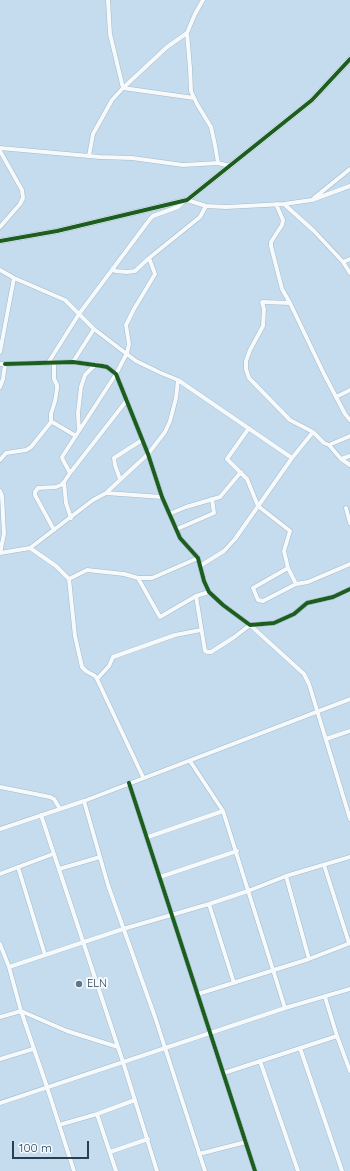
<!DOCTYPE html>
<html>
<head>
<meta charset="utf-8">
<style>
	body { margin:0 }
	#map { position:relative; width:350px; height:1171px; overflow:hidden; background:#c4dcee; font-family:Quicksand,sans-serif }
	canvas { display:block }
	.scale { position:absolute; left:12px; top:1141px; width:77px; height:18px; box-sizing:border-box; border:2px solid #283f4f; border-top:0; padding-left:5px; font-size:12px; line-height:14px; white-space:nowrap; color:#283f4f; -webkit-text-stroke:3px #f5fafe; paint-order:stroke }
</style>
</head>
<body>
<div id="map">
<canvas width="350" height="1171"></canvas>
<div class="scale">100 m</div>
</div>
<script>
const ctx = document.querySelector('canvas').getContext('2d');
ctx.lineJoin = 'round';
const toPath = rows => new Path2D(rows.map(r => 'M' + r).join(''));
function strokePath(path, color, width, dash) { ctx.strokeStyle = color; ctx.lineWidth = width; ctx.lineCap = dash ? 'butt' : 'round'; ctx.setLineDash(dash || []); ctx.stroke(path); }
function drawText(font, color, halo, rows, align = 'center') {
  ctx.font = font + ' Quicksand,sans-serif'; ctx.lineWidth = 4; ctx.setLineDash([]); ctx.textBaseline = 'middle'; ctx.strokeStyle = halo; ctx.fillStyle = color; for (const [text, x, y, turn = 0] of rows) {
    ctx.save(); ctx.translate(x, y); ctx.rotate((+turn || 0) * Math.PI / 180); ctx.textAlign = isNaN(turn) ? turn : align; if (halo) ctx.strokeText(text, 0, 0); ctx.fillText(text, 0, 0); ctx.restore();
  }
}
const minor = toPath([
	[108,0,110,34,123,88],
	[203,0,195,14,187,33,190,68,191,91,197,104,211,127,215,145,218,163],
	[123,88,194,98],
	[0,148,100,157,132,158,183,165,218,163,230,166],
	[0,151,22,190,23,198,20,204,0,227],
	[89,156,93,134,112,100,123,88,167,47,187,33],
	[314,198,350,169],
	[187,200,206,206,226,207,284,204,312,200,350,186],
	[276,204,283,220,282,225,271,242,271,246,282,289,290,303],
	[284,204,314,231,343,262,350,273],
	[343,262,350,259],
	[113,268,115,271,127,272,135,271,149,258,200,217,206,206],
	[0,270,14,278,0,352],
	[14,278,65,300,94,329,136,361,161,373,178,380],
	[73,362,94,329],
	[48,363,79,314,150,219,153,216,178,207,183,202],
	[0,364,5,364,3,379,0,387],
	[5,364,73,362,102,366,107,367,116,374,148,454,162,497,180,538,198,558,204,581,209,592,223,605,250,625,274,623,294,614,307,603,333,597,350,589],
	[336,397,350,390],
	[350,420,345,414,324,374,290,303,262,302,264,309,263,326,250,350,246,361,246,369,249,378,290,420,313,432,324,443,329,445,350,436],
	[51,422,51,414,55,401,57,389,57,385,54,379,54,363],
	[249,428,227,459,247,479,258,506,290,531,284,551,288,568],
	[79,431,78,413,81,387,85,375,96,364],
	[329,445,341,459,350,465],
	[341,459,350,456],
	[0,460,6,453,26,450,31,447,51,422,54,423,76,436],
	[70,473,127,400],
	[120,479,115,465,114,458,142,440],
	[64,482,66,503,71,518],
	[0,491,2,496,4,534,0,553],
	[106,493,162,497],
	[346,508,350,523],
	[169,514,186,507,220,497,241,472],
	[177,529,214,513,212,499],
	[54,530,35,495,35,492,38,488,56,487,61,485,64,482,70,473,63,460,62,457,116,374,127,353,129,344,126,325,134,309,155,274,149,258],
	[30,548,56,566,69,579,87,570,124,574,138,578,160,617,196,596,209,592],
	[0,553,30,548,93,500,106,493,148,454,165,432,170,421,176,398,178,380,292,458],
	[200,566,224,551,235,539,292,458,313,432],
	[138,578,152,578,198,558],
	[69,579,75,636,82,667,86,671,95,676,97,679,143,777],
	[296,584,288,568,253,588,258,600,263,601,296,584,308,582,350,564],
	[196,596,205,651,208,652,211,652,233,638,250,625,304,674,309,684,350,819],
	[97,679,109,666,113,657,175,635,201,630],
	[326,739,350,731],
	[190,761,223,811,285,1008],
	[129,783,255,1171],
	[0,787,50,797,54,799,60,809],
	[84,801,108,885,155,1017,205,1171],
	[41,815,123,1062,157,1171],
	[0,829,84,801,350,699],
	[148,837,223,811],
	[324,865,349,943],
	[18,867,45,955],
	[59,869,100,857],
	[0,874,53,854],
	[286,876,309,959],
	[160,877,237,851],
	[209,904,234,983],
	[0,944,9,967,21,1011,47,1087,74,1171],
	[9,967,123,929,209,904,248,891,286,876,350,857],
	[198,994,309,959,350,943],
	[325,997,337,1036,350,1071],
	[0,1017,21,1011,67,1031,118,1047],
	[300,1048,342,1171],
	[0,1059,33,1049],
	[260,1061,298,1171],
	[224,1073,337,1036],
	[0,1103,285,1008,350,989],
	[97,1114,116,1171],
	[59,1125,97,1114,135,1100],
	[110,1152,148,1139],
	[199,1154,246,1142]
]);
const tertiary = toPath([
	[0,241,57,231,187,200,312,100,350,59]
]);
const cycleway = toPath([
	[0,241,57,231,187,200,312,100,350,59],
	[5,364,73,362,102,366,107,367,116,374,148,454,162,497,180,538,198,558,204,581,209,592,223,605,250,625,274,623,294,614,307,603,333,597,350,589],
	[129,783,255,1171]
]);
const markers = [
	[79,984,4,"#5f7687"]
];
const poiNames = [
	["ELN",87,984]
];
strokePath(minor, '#a4b9c8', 5);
strokePath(tertiary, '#a4b9c8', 6);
strokePath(minor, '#f6fafc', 4);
strokePath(tertiary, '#f6fafc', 5);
strokePath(cycleway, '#1b5e20', 4);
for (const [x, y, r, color] of markers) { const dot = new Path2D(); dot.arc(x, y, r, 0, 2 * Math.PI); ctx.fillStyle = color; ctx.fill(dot); strokePath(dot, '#f5fafe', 1.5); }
drawText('11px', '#283f4f', '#f5fafe', poiNames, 'left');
</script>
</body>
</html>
